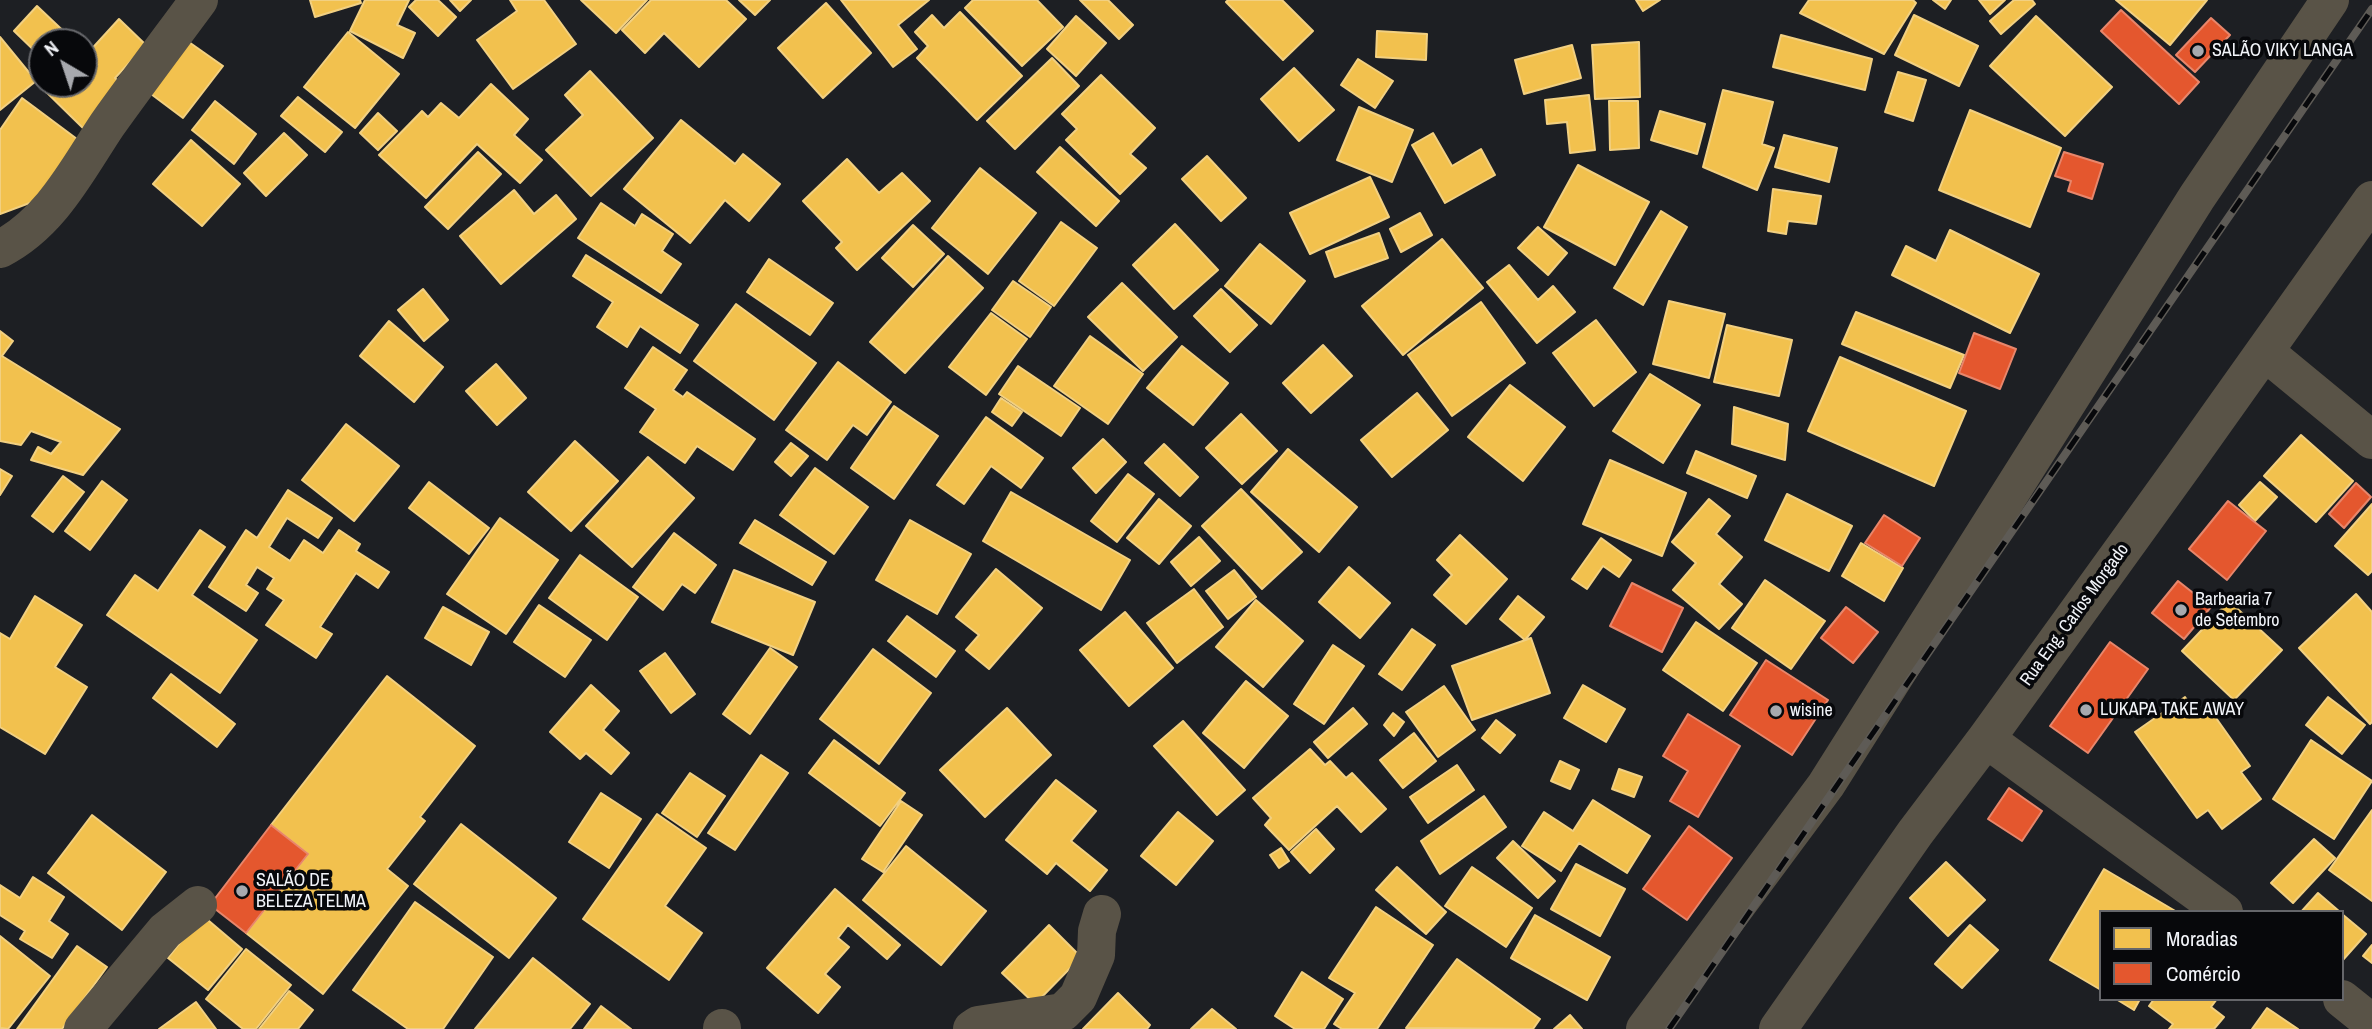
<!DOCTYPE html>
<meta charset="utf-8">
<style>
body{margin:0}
#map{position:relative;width:2372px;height:1029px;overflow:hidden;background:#1d1f23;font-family:"Archivo Narrow",sans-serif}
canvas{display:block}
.legend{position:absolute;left:2099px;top:910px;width:245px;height:91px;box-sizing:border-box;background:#07080b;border:2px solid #65666a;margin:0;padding:9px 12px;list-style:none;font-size:21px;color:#f2f4f9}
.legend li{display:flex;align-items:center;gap:14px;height:35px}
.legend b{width:35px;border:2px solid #65666a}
.north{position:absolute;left:28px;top:28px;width:70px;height:70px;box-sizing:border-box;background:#07080b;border:2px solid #65666a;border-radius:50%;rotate:321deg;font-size:19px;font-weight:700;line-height:28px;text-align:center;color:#f2f4f9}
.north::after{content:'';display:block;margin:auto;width:24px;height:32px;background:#a7a9ae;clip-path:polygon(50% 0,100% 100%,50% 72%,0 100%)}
</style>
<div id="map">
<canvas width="2372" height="1029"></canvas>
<ul class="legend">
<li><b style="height:19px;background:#f2c14e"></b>Moradias</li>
<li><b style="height:19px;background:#e4572e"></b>Comércio</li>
</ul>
<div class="north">N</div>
</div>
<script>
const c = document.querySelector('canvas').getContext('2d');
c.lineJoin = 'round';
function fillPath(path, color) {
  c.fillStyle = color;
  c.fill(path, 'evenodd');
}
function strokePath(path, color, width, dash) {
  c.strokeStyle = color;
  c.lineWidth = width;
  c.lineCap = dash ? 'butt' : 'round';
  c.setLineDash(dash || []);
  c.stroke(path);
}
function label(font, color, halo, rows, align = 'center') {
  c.font = font + ' "Archivo Narrow",sans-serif';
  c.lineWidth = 7;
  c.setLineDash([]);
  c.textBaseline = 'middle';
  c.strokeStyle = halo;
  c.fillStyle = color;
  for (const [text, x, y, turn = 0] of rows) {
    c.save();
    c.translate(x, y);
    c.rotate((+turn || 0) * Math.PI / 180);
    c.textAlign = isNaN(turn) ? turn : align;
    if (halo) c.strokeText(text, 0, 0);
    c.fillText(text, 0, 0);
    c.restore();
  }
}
const homes = new Path2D(`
 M310,0H360L361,3L315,17Z
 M365,0H409L397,25L415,33L403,58L350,31Z
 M416,0H438L456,17L438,36L409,7Z
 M450,0H471L460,11Z
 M510,0H544L576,44L513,89L477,40L517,11Z
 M581,0H647L616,33Z
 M651,0H726L746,19L699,67L664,33L645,53L622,30Z
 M739,0H770L755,15Z
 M841,0H929L898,25L917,49L893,67Z
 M973,0H1037L1063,27L1022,66L965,8Z
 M1080,0H1108L1133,25L1119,39Z
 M1228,0H1282L1313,31L1283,60L1226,2Z
 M1636,0H1660L1643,11Z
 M1809,0H1913L1916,3L1884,54L1800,13Z
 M1933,0H1951L1945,9Z
 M1979,0H2005L1990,14Z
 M2014,0H2032L2035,4L2001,34L1990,21Z
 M2116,0H2207L2170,45Z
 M826,3L871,53L823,98L778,48Z
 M37,6L75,42H42V58L14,31Z
 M960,12L1022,76L977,120L917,58L928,46L915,32L932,15L944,28Z
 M1914,15L1978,46L1959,86L1895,55Z
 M1076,16L1106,43L1076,76L1047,49Z
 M2036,16L2112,87L2065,136L1990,66Z
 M119,19L146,45L115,78L126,88L86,131L37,83L42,78V84H84V51L87,54Z
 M1377,31L1427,34L1426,60L1376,57Z
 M348,32L399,74L355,128L304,87Z
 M1781,35L1872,59L1865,90L1773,67Z
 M0,37L36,81L0,110Z
 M186,40L223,66L183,118L147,91Z
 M1639,42L1640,97L1595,99L1592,45Z
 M1572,45L1581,78L1524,94L1515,60Z
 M1052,58L1079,86L1015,149L987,121Z
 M1358,59L1393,81L1375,108L1341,85Z
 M1294,68L1334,110L1299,141L1261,99Z
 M590,71L653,138L591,196L546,150L583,115L565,95Z
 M1898,72L1926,80L1913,121L1885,112Z
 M1101,75L1155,128L1130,154L1146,168L1120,194L1066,140L1077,129L1062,114Z
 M491,84L528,119L514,135L542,160L520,183L477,144L426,198L379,155L422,111L428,117L441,103L459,118Z
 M1723,90L1773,102L1762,144L1774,148L1757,190L1703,167Z
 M1589,95L1595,150L1570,153L1567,122L1547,124L1545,100Z
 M298,97L342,132L325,152L281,116Z
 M22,98L81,142L35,201L0,214V130Z
 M215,101L256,134L234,164L192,130Z
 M1609,101H1638L1639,148L1610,150Z
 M1359,107L1413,130L1392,182L1337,160Z
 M1970,110L2061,148L2030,227L1939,190Z
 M1660,111L1705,124L1697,154L1651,140Z
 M378,113L397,131L378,150L360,133Z
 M681,120L735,164L743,154L780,184L749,221L725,200L690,243L624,189Z
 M284,133L307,155L266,196L244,173Z
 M1433,133L1452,166L1481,149L1495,175L1445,203L1412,145Z
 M1784,135L1837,148L1829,182L1775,167Z
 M191,140L240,184L202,226L153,184Z
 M1060,147L1119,201L1096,226L1037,172Z
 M478,152L501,174L448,229L425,207Z
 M1207,156L1246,198L1221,221L1182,179Z
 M847,159L879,193L902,173L930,201L857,270L836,248L842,242L803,201Z
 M1578,165L1649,202L1615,265L1544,227Z
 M980,168L1036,213L988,274L932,228Z
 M1370,177L1389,217L1310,254L1290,213Z
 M1773,189L1821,196L1816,224L1788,221L1786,234L1768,231Z
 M514,190L534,214L556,195L576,219L501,284L460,236Z
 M601,203L635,226L642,214L673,234L662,251L681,264L661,293L578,238Z
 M1661,211L1687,227L1643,305L1614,288Z
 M1420,213L1432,235L1401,252L1390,229Z
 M1061,222L1097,248L1054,306L1019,281Z
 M1175,224L1218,270L1174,309L1133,265Z
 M913,225L944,254L913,287L882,258Z
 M1538,227L1567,253L1548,275L1518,248Z
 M1950,230L2039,274L2010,333L1892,275L1906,246L1936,261Z
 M1379,233L1388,258L1335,277L1326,252Z
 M1442,239L1483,288L1403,355L1362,306Z
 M1260,244L1305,281L1271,324L1225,286Z
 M586,255L698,325L680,353L640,326L627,347L597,327L613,302L573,276Z
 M948,256L983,288L905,373L870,342Z
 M769,259L833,303L810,335L747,292Z
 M1509,265L1538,300L1553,286L1575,312L1537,343L1487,282Z
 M1013,281L1051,307L1030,337L992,310Z
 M1122,283L1177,337L1143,371L1088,317Z
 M423,289L448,320L424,341L398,310Z
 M1221,289L1257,325L1230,352L1194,316Z
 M1669,301L1725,314L1709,378L1653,364Z
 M1481,302L1525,363L1452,416L1408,355Z
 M736,304L816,363L774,420L694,361Z
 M1856,312L1964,355L1950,388L1842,344Z
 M991,313L1027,339L986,395L949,367Z
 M1596,320L1636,372L1594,406L1553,353Z
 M389,321L443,367L414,402L360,356Z
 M1727,325L1792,340L1779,396L1714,382Z
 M0,331L13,341L2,356L120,429L83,475L31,460L38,447L51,454L61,442L31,431L21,445L0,441Z
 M1090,336L1143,374L1108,424L1054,386Z
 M1323,345L1352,376L1311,413L1283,383Z
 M1182,346L1228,383L1193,425L1147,388Z
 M653,347L687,370L673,390L683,397L687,392L755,439L733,470L697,446L685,463L640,432L656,409L625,388Z
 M1840,357L1966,411L1934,486L1808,431Z
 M838,362L891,402L867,435L853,425L827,460L786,430Z
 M496,364L526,398L497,425L466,391Z
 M1018,366L1080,408L1061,436L999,394Z
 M1650,374L1700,405L1663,463L1613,431Z
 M1510,385L1565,427L1523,481L1468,437Z
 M1417,393L1448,430L1392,477L1361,440Z
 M1001,398L1022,412L1012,426L992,412Z
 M894,406L938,436L894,499L851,468Z
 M1734,407L1788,424L1785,460L1732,444Z
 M1241,414L1277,451L1242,484L1206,448Z
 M986,417L1043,458L1021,488L991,466L964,504L937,485Z
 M346,424L399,466L354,521L302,480Z
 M2301,435L2353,481L2316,522L2264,476Z
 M1103,439L1126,462L1096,493L1073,468Z
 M575,441L618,481L571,531L528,492Z
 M791,443L808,456L791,476L775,462Z
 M1164,444L1198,477L1180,496L1145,463Z
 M1288,449L1357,507L1319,552L1251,492Z
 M1696,451L1756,476L1747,498L1687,473Z
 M648,457L694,498L632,567L586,526Z
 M1610,460L1686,493L1662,556L1583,524Z
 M815,468L868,507L834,554L780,515Z
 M0,469L12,476L0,495Z
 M1128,474L1154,494L1117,542L1091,521Z
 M63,476L84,492L53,532L32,516Z
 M102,481L127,500L90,550L65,531Z
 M429,482L489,528L469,554L409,508Z
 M2260,482L2277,497L2255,521L2239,505Z
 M1241,489L1302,552L1262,589L1202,526Z
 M288,490L332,518L318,538L287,518L269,547L290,561L304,540L323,553L339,530L360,544L356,551L389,572L378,588L356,573L320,627L332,634L316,658L266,625L284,600L267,589L274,578L257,567L246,585L258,593L246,611L209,587L246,530L257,538Z
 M1011,492L1130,560L1101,610L983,541Z
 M1787,494L1852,526L1829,571L1765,540Z
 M1159,499L1191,526L1159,564L1127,538Z
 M1709,499L1730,516L1716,534L1742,557L1719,584L1742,604L1719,629L1673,590L1696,563L1672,542Z
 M2372,504V571L2368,575L2335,546Z
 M500,518L558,560L506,634L447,594Z
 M755,520L826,562L812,585L740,543Z
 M910,520L971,554L937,614L876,580Z
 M200,530L225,547L192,595L257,640L220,693L107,615L135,575L158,591Z
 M674,533L716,565L695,593L682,584L663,610L633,587Z
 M1460,535L1507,579L1466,624L1434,595L1452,575L1437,560Z
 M1199,537L1220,561L1191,586L1171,562Z
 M1601,538L1631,560L1619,577L1603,566L1587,589L1572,579Z
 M1861,543L1903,568L1884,601L1842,576Z
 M580,555L638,597L607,640L549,598Z
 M1349,567L1390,603L1360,638L1319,602Z
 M996,569L1042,608L989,669L966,650L979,635L956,617Z
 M734,570L815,602L793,655L712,622Z
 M1234,570L1256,597L1228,619L1206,591Z
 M1765,580L1825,621L1791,669L1732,628Z
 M1194,589L1223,627L1177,663L1147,623Z
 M2356,594L2372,612V722L2370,724L2299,648Z
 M35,596L82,625L55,667L87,687L45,754L0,727V633L10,639Z
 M1518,596L1544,617L1525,640L1500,619Z
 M1256,600L1303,641L1263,687L1216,647Z
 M2229,601L2282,650L2234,700L2182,651Z
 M539,605L591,640L565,677L514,642Z
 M443,607L489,632L471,665L425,638Z
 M1125,612L1173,668L1129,706L1080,650Z
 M907,616L955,651L936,677L888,641Z
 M1696,622L1757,663L1723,711L1663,670Z
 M1412,629L1435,645L1402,690L1379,674Z
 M1531,638L1550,693L1472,720L1452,666Z
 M1333,645L1364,666L1324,724L1294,704Z
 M770,648L797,667L750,734L723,714Z
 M873,649L931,693L879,764L820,719Z
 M665,653L695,694L671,713L640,671Z
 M171,674L235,724L217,747L153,698Z
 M387,676L475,746L420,817L425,821L387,869L408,886L323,994L246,933L308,854L271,825Z
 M1246,681L1288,716L1244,768L1203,733Z
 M591,685L619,711L603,730L629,753L611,774L586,753L580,759L550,732Z
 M1583,685L1625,709L1606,742L1564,718Z
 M1444,686L1475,730L1438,757L1406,712Z
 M2185,697L2198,717L2209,708L2250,766L2241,772L2261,799L2222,829L2208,810L2197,818L2135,732Z
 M2328,697L2365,725L2342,754L2306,725Z
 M1007,708L1051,755L985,817L940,770Z
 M1353,708L1367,724L1328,758L1314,742Z
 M1393,713L1404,722L1394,736L1384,725Z
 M1496,720L1515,735L1500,753L1482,738Z
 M1183,721L1245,790L1217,815L1154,746Z
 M1414,733L1436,761L1403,788L1380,760Z
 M834,740L905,793L880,826L809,773Z
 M2311,740L2372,781L2334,839L2273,799Z
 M1310,749L1325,765L1330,761L1346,778L1352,773L1386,809L1361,832L1337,806L1289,850L1265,825L1271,818L1253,798Z
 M761,755L788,773L735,850L708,833Z
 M1560,761L1579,770L1570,789L1551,781Z
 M1457,765L1474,790L1428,823L1410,797Z
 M1619,769L1642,777L1634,797L1612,789Z
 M690,773L725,796L697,837L662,813Z
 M1056,780L1096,811L1071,841L1107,870L1090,891L1056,863L1047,874L1006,840Z
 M601,793L641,819L609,868L569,842Z
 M1484,796L1506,827L1440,874L1421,841Z
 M1593,800L1650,836L1627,873L1579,843L1561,871L1522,846L1544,812L1573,831Z
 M901,801L922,815L883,872L862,859Z
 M2372,810V901L2329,870Z
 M1178,812L1213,841L1176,885L1141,856Z
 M657,814L706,848L665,906L702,933L669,980L583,919Z
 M92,815L166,872L122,930L48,873Z
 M461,824L556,898L509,958L414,884Z
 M1316,829L1334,849L1310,873L1291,852Z
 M2314,839L2335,858L2293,903L2271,883Z
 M1513,841L1555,881L1538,898L1497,858Z
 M906,846L986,911L941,965L863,900Z
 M1281,848L1289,861L1279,868L1270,855Z
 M1946,862L1985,900L1948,936L1910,898Z
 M1576,864L1625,889L1600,936L1551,909Z
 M1397,867L1446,912L1426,934L1376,890Z
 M1472,867L1532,908L1506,947L1445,906Z
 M2104,869L2177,912H2101V990L2050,960Z
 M33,877L64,897L49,921L68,934L52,958L20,939L25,931L0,915V885L20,898Z
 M835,889L900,945L887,959L848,925L838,938L849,947L825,974L840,987L818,1013L767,968Z
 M2318,893L2340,912H2301Z
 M415,902L493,957L443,1029H408L353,990Z
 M1376,907L1433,945L1377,1029H1342L1334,1024L1355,993L1329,978Z
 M2342,914L2366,934L2342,961Z
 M202,915L242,949L208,990L168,958Z
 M1535,915L1610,957L1587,1000L1511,958Z
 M1049,925L1081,957L1035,1004L1002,973Z
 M1970,925L1998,950L1962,988L1935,964Z
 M0,936L50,976L8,1029L0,1028Z
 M2372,945V963L2363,956Z
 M77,946L107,967L62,1029H17Z
 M246,949L291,985L256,1029H243L206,999Z
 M533,958L590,1004L570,1029H475Z
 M1457,959L1540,1019L1533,1029L1406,1028Z
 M1302,972L1343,999L1324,1029H1295L1275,1016Z
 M289,991L313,1010L298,1029H259Z
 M1118,993L1150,1025L1147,1029H1083Z
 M2116,999H2140L2134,1010Z
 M2154,999H2217L2211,1007L2224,1017L2214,1029H2169L2173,1024L2149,1006Z
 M196,1002L216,1029H159Z
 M601,1006L631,1029H584Z
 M2267,1008L2298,1029H2252Z
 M1212,1009L1236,1029H1191Z
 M1570,1015L1582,1029H1554Z`);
const shops = new Path2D(`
 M2121,10L2199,82L2179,104L2101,31Z
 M2211,18L2230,35L2195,72L2176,55Z
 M2064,152L2103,164L2092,199L2068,191L2071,181L2055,176Z
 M1974,333L2016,349L2000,389L1959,373Z
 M2356,483L2371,497L2344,528L2329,514Z
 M2228,501L2266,531L2227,580L2189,549Z
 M1884,515L1920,538L1902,566L1865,543Z
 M2178,581L2211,607L2184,639L2152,613Z
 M1632,583L1683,608L1662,652L1610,626Z
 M1846,607L1878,632L1853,663L1821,638Z
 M2110,642L2148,669L2088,753L2050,726Z
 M1766,660L1828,700L1792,755L1730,715Z
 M1688,714L1740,746L1698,817L1670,801L1688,771L1663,756Z
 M2009,788L2042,811L2022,841L1988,819Z
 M271,825L308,854L246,933L210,905Z
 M1689,826L1732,858L1687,920L1643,889Z`);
const minor = new Path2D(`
 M0,249C51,223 77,170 107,125C137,83 168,42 199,0
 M2265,352L2372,440
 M1986,739L2224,912
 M2342,999L2372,1023
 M83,1029L165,931L198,905
 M722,1029V1028
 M972,1029L978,1025L1063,1012L1078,997L1096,955L1097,931L1102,914
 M1645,1029L1826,785L2197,197L2330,0
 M1778,1029L1915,833L1986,739L2183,466L2372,200`);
const rail = new Path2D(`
 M1669,1029L2372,9`);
const markers = [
 [2198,51,7,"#a7a9ae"],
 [2181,610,7,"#a7a9ae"],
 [2086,710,7,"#a7a9ae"],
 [1776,711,7,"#a7a9ae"],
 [242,891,7,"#a7a9ae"]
];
const poiNames = [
 ["SALÃO VIKY LANGA",2212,51],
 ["Barbearia 7",2195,600],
 ["de Setembro",2195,621],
 ["LUKAPA TAKE AWAY",2100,710],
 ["wisine",1790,711],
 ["SALÃO DE",256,881],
 ["BELEZA TELMA",256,902]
];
const streetNames = [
 ["Rua Eng. Carlos Morgado",2075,615,-54]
];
fillPath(homes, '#f2c14e');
strokePath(homes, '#f2d081', 2);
fillPath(shops, '#e4572e');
strokePath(shops, '#e8866b', 2);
strokePath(minor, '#595347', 38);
strokePath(rail, '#5e5b56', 8);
strokePath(rail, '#07080b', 5, [16]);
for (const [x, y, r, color] of markers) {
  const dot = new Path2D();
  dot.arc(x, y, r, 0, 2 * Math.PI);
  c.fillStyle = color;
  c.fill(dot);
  strokePath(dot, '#07080b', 2.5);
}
label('18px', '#f2f4f9', '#07080b', poiNames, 'left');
label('18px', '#f2f4f9', '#07080b', streetNames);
</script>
